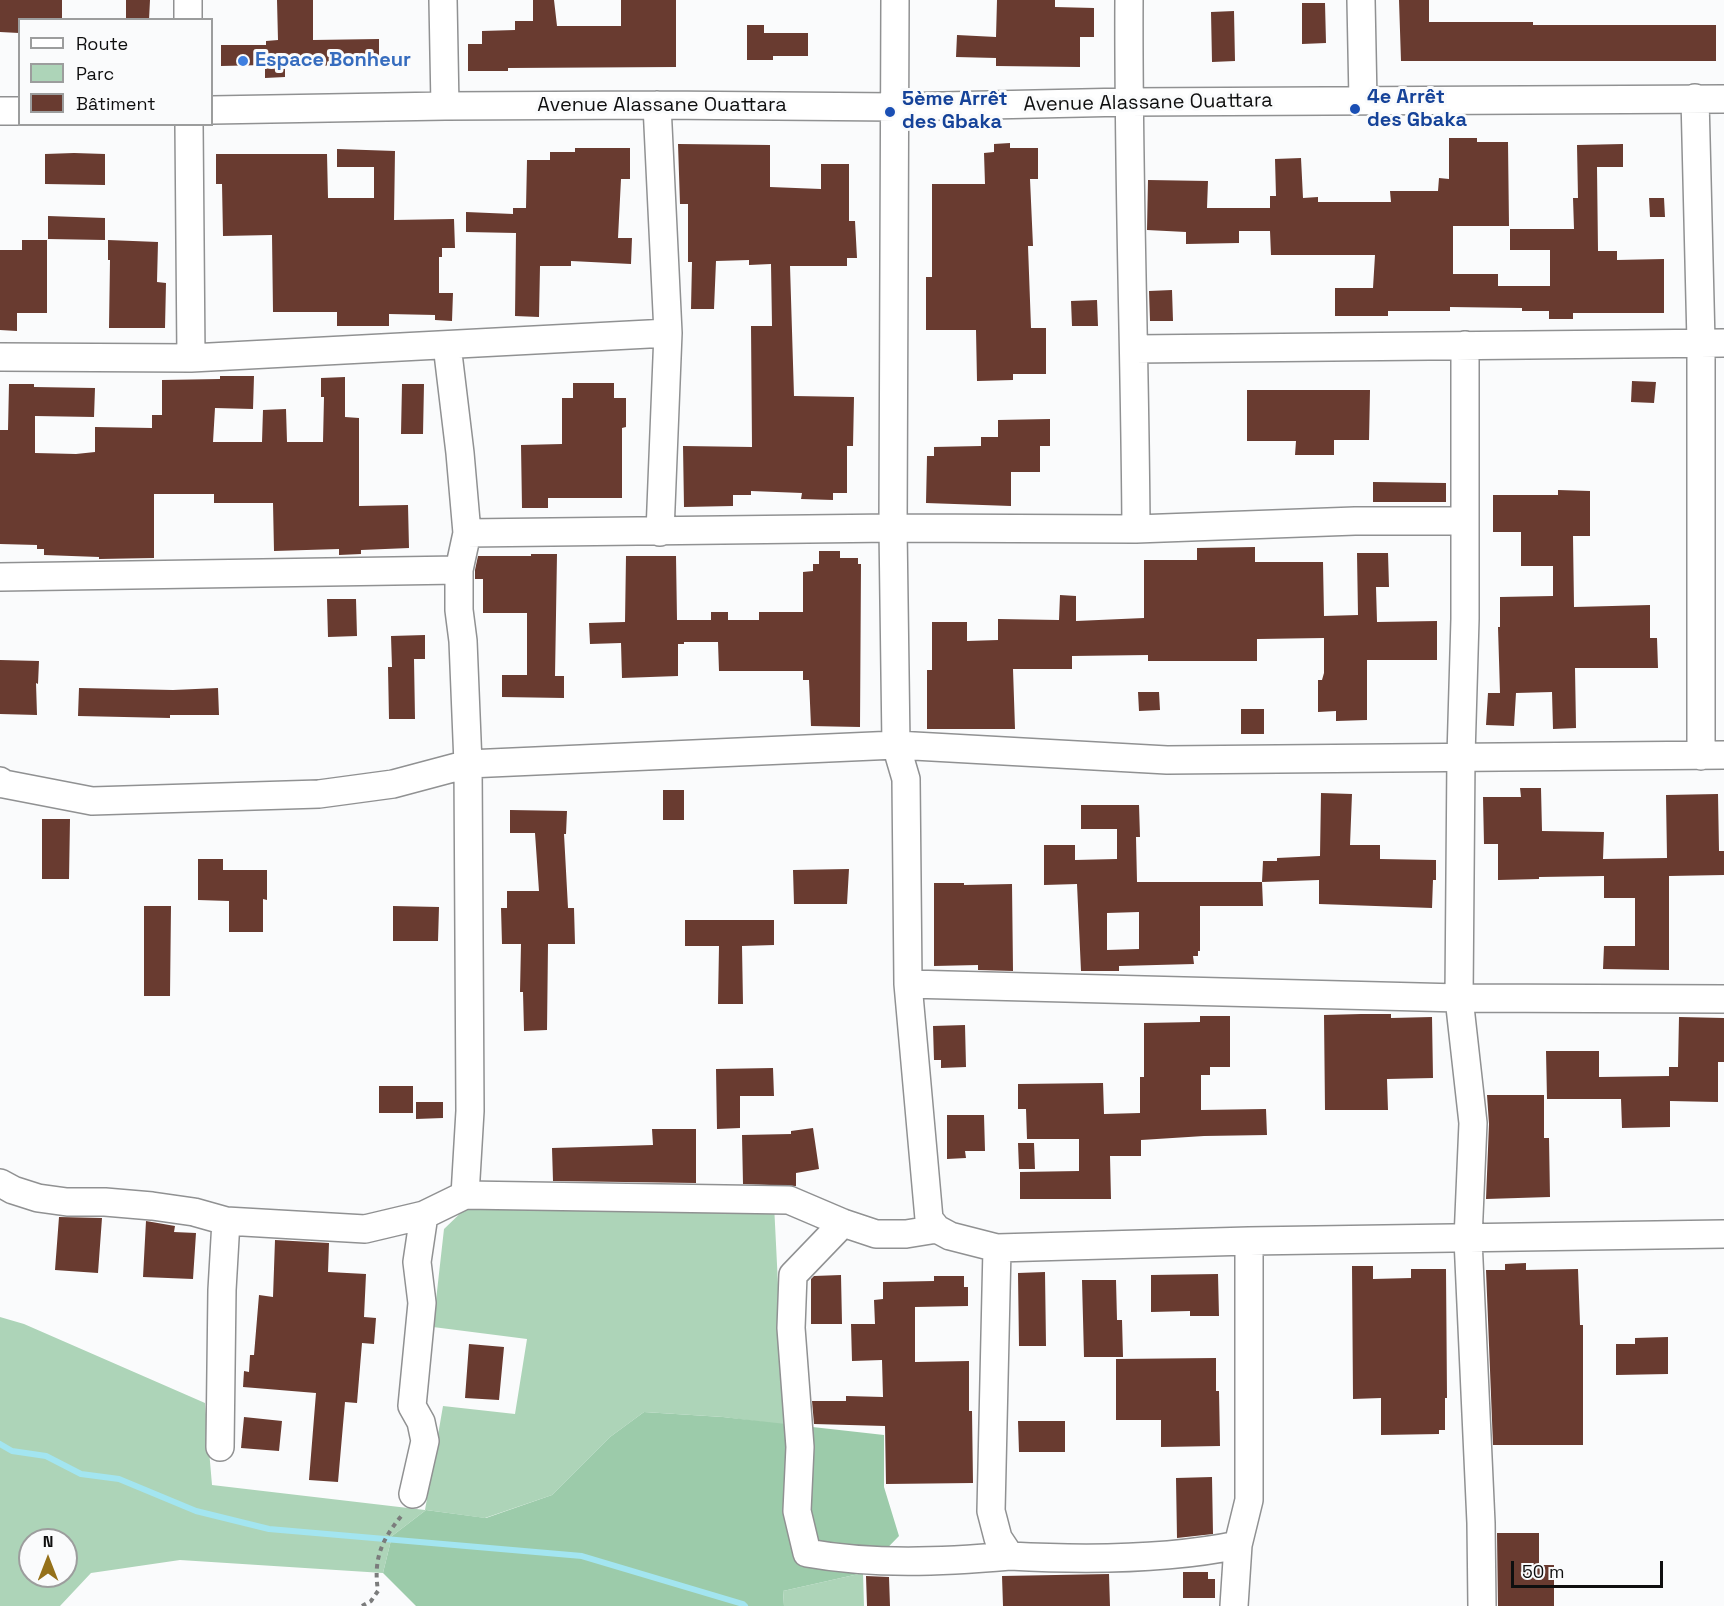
<!DOCTYPE html>
<meta charset="utf-8">
<style>
body{margin:0}
#map{position:relative;width:1724px;height:1606px;overflow:hidden;background:#fafbfc;font-family:"Space Grotesk",sans-serif}
canvas{display:block}
.legend{position:absolute;left:18px;top:18px;width:195px;height:108px;box-sizing:border-box;background:#fafbfc;border:2px solid #9c9d9d;margin:0;padding:8px 10px;list-style:none;font-size:18px;color:#0f0f0f}
.legend li{display:flex;align-items:center;gap:12px;height:30px}
.legend b{width:30px;border:2px solid #9c9d9d}
.north{position:absolute;left:18px;top:1528px;width:60px;height:60px;box-sizing:border-box;background:#fafbfc;border:2px solid #9c9d9d;border-radius:50%;rotate:0deg;font-size:16px;font-weight:700;line-height:24px;text-align:center;color:#0f0f0f}
.north::after{content:'';display:block;margin:auto;width:21px;height:27px;background:#95711a;clip-path:polygon(50% 0,100% 100%,50% 72%,0 100%)}
.scale{position:absolute;left:1511px;top:1561px;width:152px;height:27px;box-sizing:border-box;border:3px solid #0f0f0f;border-top:0;padding-left:8px;font-size:18px;line-height:21px;white-space:nowrap;color:#0f0f0f;-webkit-text-stroke:4px #fafbfc;paint-order:stroke}
</style>
<div id="map">
<canvas width="1724" height="1606"></canvas>
<ul class="legend">
<li><b style="height:8px;background:#fff"></b>Route</li>
<li><b style="height:16px;background:#add4b8"></b>Parc</li>
<li><b style="height:16px;background:#693b30"></b>Bâtiment</li>
</ul>
<div class="north">N</div>
<div class="scale">50 m</div>
</div>
<script>
const c = document.querySelector('canvas').getContext('2d');
c.lineJoin = 'round';
function fillPath(path, color) {
  c.fillStyle = color;
  c.fill(path, 'evenodd');
}
function strokePath(path, color, width, dash) {
  c.strokeStyle = color;
  c.lineWidth = width;
  c.lineCap = dash ? 'butt' : 'round';
  c.setLineDash(dash || []);
  c.stroke(path);
}
function label(font, color, halo, rows, align = 'center') {
  c.font = font + ' "Space Grotesk",sans-serif';
  c.lineWidth = 6;
  c.setLineDash([]);
  c.textBaseline = 'middle';
  c.strokeStyle = halo;
  c.fillStyle = color;
  for (const [text, x, y, turn = 0] of rows) {
    c.save();
    c.translate(x, y);
    c.rotate((+turn || 0) * Math.PI / 180);
    c.textAlign = isNaN(turn) ? turn : align;
    if (halo) c.strokeText(text, 0, 0);
    c.fillText(text, 0, 0);
    c.restore();
  }
}
const green = new Path2D(`
 M471,1203L774,1204L785,1425L723,1417L644,1412L610,1437L552,1495L485,1518L426,1510L392,1536L383,1573L180,1560L91,1573L60,1606H0V1317L24,1324L205,1403L212,1485L425,1510L443,1406L515,1414L527,1339L433,1327L444,1229ZM30,1540H66V1576H30Z
 M863,1573L864,1606H784L783,1591Z`);
const forest = new Path2D(`
 M644,1412L723,1417L884,1435V1487L899,1536L863,1573L783,1591L784,1606H416L383,1573L392,1536L426,1510L486,1518L552,1495L610,1437Z`);
const stream = new Path2D(`
 M0,1444L12,1451L46,1456L81,1474L119,1479L196,1511L269,1529L582,1556L743,1604L745,1606`);
const building = new Path2D(`
 M0,0H62V20H19V33L0,32Z
 M126,0H150L149,20H126Z
 M277,0H313V40L379,39V65L285,66V77L265,78V65L221,66V45H266V41L278,40Z
 M533,0H554L557,26H621V0H676V67L508,68V71H468V44H482V31L515,30V21H533Z
 M997,0H1055V7L1094,8V37H1080V67L996,66V58L956,57L957,35L996,37Z
 M1399,0H1429V22H1533V25H1716V61H1401Z
 M1302,3H1325L1326,43L1302,44Z
 M1234,11L1235,61L1212,62L1211,12Z
 M747,25H764V33H808V56H773V60H747Z
 M1449,138H1477V142H1508L1509,226H1453V274H1498V286H1550V250H1510V229H1574L1573,198H1578L1577,145L1623,144V167H1597L1598,251H1617V260L1664,259V313H1573V319H1549V311H1522V308L1450,307V311H1388V316H1335V288H1373L1375,255H1271L1270,231H1239V243L1186,244V232L1147,230L1148,180L1208,181L1207,208H1270V196H1276L1275,159L1301,158L1303,198L1318,197V202H1391L1390,191H1438L1439,178L1449,179Z
 M1010,143V148H1038V179H1030L1033,246H1028L1031,328H1046V374H1013V380L977,381L976,330H926V277H932V184H985L984,153L994,152V144Z
 M678,144L770,145V187L821,189V164H849V221H855L857,258H847V266H790L794,396L854,397L853,446H847V493H833V500L801,499L802,493L751,491V495H733V506L684,507L683,446L752,447L751,326H772L771,264L749,265V260L716,261L714,309H691L692,262H688V204H680Z
 M575,148H630V179H621L618,238H632L631,264L571,261V266H540L539,317L515,316L516,233L466,232V212L513,214V208H526L527,160H550V152H575Z
 M337,149L395,151L394,220L454,219L455,248H442V257H439V293H453L452,321L435,320V315L389,314V326H337V312H273L272,235L223,236L222,184H216V154H327L328,198H374V167H337Z
 M74,153L105,154V185L45,184V154Z
 M1649,198H1664L1665,217H1650Z
 M48,216L105,218V240L48,239Z
 M22,240H47V313H17V331L0,330V250H22Z
 M108,240L158,242L157,282L166,283L165,328H109L110,260H108Z
 M1172,290L1173,321H1150L1149,291Z
 M1097,300L1098,326H1072L1071,301Z
 M220,376H254L253,409L215,408L213,442H262L263,410L286,409L287,442H323L324,397H321V378L345,377V417L359,418V506L408,505L409,548L361,550V554L339,555V549L274,551L273,503H214V494H154V558L99,559V557L44,555V549H37V545L0,544V430H8L9,384H34V387L95,388L94,417L35,416V453L76,454L95,452V427L152,428V415H162V380L220,379Z
 M1632,381L1656,382L1654,403L1631,402Z
 M573,383H614V398H626V427L622,428V498H548V508H522L521,445L562,444V398H573Z
 M402,384H424L423,434H401Z
 M1247,390H1370L1369,440H1334V455H1295L1296,441H1247Z
 M1050,419V446H1040V472H1011V506L926,503L927,456H934V447L981,446V437H998V420Z
 M1373,482L1446,483V502H1373Z
 M1558,490L1590,491V536H1573L1574,607L1650,605V638H1657L1658,668H1575L1576,728L1553,729L1552,692L1516,693L1514,726L1486,725L1488,693H1500L1498,627H1500V597L1553,596V566H1521V532H1493V495H1558Z
 M1255,547V562H1323L1324,616L1358,615L1357,553H1388L1389,587H1376L1377,622L1437,621V660H1367V720L1336,721V711L1318,712V680H1322L1324,673V638L1257,639V661H1148V655L1072,656V669H1013L1015,729H927V670H932V622H967V641L998,640V619L1059,620L1060,595L1076,596V621L1144,618V560H1197V548Z
 M819,551H840V558H858V564H861L860,727L811,726L809,680H803V671H719L718,642H684V644H678V676L622,678L621,643L590,644L589,623L625,622L626,556H676L677,620H711V612H728V620H759V612H803V572L813,571V564H819Z
 M531,554H557L555,676H564V698L502,697V675H527V613H483V579H475V570L478,556H531Z
 M327,599H356L357,636L328,637Z
 M425,635V659H414L415,719H389L388,667H392L391,636Z
 M0,660L39,661L38,684L36,683L37,715L0,714Z
 M79,688L173,690L218,688L219,715H170V718L78,716Z
 M1138,692H1159L1160,710L1139,711Z
 M1241,709H1264V734H1241Z
 M1520,788H1541L1542,831L1604,832L1603,859L1667,858L1666,795L1718,794L1719,851H1724V875L1669,876V970L1603,969L1604,946H1635V898H1604V876L1539,877V879L1498,880V844H1484L1483,797H1521Z
 M663,790H684V820H663Z
 M1321,793L1352,794L1350,845H1380V859L1436,860V880H1433L1432,908L1319,904V880L1262,882L1263,906H1200V951H1198V956H1193L1194,964L1119,966V971H1081L1077,884L1044,885V845H1075V860L1117,859V829H1081V805H1139L1140,837H1136L1137,882H1262L1263,861H1277V858L1320,856ZM1139,912V949L1107,950V913Z
 M510,810L567,811L566,834H564L568,908H574L575,944H548L547,1030L524,1031L523,992H520L521,944H502L501,908H507V891H539L535,833H510Z
 M42,819H70L69,879H42Z
 M198,859H223V870H267V900L263,899V932H229V901L198,900Z
 M849,869L847,904H794L793,870Z
 M934,883H964V885L1012,884L1013,971L978,970V965L934,966Z
 M144,906H171L170,996H144Z
 M393,906L439,907L438,941H393Z
 M685,920H774V945L742,946L743,1004H718L719,946H685Z
 M1361,1014H1391V1018L1432,1017L1433,1078L1387,1079L1388,1110H1325L1324,1015Z
 M1200,1016H1230V1067H1210V1075H1201V1110L1266,1109L1267,1135L1204,1136L1141,1140V1156H1110L1111,1199H1020V1172L1079,1171V1139H1027L1026,1109H1018V1084L1103,1083L1104,1114L1140,1113V1077H1144V1023L1200,1022Z
 M1679,1017L1724,1018V1062H1718V1102L1670,1101V1127L1622,1128L1621,1099H1547L1546,1051H1599V1077L1669,1076V1067H1678Z
 M965,1025L966,1067L941,1068V1060H934L933,1026Z
 M773,1068L774,1096H740V1128L717,1129L716,1069Z
 M379,1086H413V1113H379Z
 M1487,1095H1544V1138H1549L1550,1197L1486,1199L1489,1124Z
 M416,1102H443V1118L416,1119Z
 M947,1115H984L985,1151H965L966,1158L947,1159Z
 M813,1128L819,1169L796,1173V1186L743,1184L742,1135L791,1134V1131Z
 M652,1129H696V1183L553,1181L552,1148L653,1145Z
 M1018,1143H1034L1035,1169H1019Z
 M59,1217L102,1218L98,1273L55,1270Z
 M146,1221L175,1226L174,1232L196,1233L193,1279L143,1277Z
 M275,1240L329,1243L328,1272L366,1274L364,1317L376,1318L374,1344L362,1343L357,1403L345,1402L338,1482L309,1480L316,1393L243,1387L244,1371L249,1372L250,1355H254L259,1295L273,1297Z
 M1526,1263V1270L1578,1269L1580,1325H1583V1445H1493L1486,1270H1505V1264Z
 M1352,1266H1373V1279L1411,1278V1269H1446L1447,1398H1445V1430H1439V1434L1381,1435V1398L1353,1399Z
 M1045,1272L1046,1346H1019L1018,1273Z
 M1218,1274L1219,1316H1190V1311L1151,1312V1275Z
 M841,1275L842,1324H811V1279L814,1276Z
 M934,1276H964V1287H968V1306L915,1307V1362L969,1361V1411H972L973,1483L886,1484L885,1426L814,1424L812,1401H846V1396L883,1397L882,1360L852,1361L851,1324H875L874,1300L883,1299V1282L934,1281Z
 M1082,1280H1116L1117,1320H1122L1123,1357H1084Z
 M1668,1337V1374L1616,1375V1344H1635V1338Z
 M469,1344L504,1347L499,1400L465,1398Z
 M1216,1358V1391H1219L1220,1446L1161,1447V1420H1116V1359Z
 M244,1417L282,1421L279,1451L241,1448Z
 M1018,1421H1065V1452H1019Z
 M1212,1477L1213,1534L1177,1538L1176,1478Z
 M1497,1533H1539V1565H1554V1606H1498Z
 M1183,1572H1208V1579H1215V1598H1183Z
 M1109,1574L1110,1606H1003L1002,1576Z
 M866,1576L889,1577L890,1606H867Z`);
const path = new Path2D(`
 M362,1606L371,1601L378,1591C373,1558 382,1539 403,1514`);
const minor = new Path2D(`
 M188,0V20
 M443,0L445,106
 M895,0L893,528L896,745L906,779L908,984L929,1219L937,1229L950,1236L997,1248L1249,1241L1724,1234
 M1129,0C1128,176 1135,352 1136,529
 M1361,0L1363,100
 M1695,98L1701,342V756
 M657,105L668,333L660,532
 M212,110L445,106L657,105L896,107L1128,102L1724,99
 M0,111H20
 M189,124L191,358
 M1465,345V619L1461,756L1459,998L1473,1123L1468,1239L1481,1523L1482,1606
 M1135,349L1724,343
 M0,357L191,358L668,333
 M467,533L893,528L1136,529L1355,521H1464
 M0,577L459,570
 M0,781L4,784L92,801L319,794L393,784L468,764L896,745L1167,760L1724,755
 M908,984L1459,998L1724,999
 M0,1183L13,1190L38,1198L67,1202H105L152,1206L194,1212L226,1221L365,1229L424,1215L465,1195L470,1111L468,764L463,641L459,610V570L467,533L460,453L447,345
 M465,1195L789,1200L843,1223L876,1234H906L937,1229
 M843,1223L793,1275L791,1328L800,1447L797,1511L807,1553C874,1565 942,1562 1010,1556
 M997,1248L991,1511L998,1538L1010,1556C1084,1560 1166,1560 1238,1545L1249,1500V1241
 M220,1447L222,1290L226,1221
 M413,1494L425,1441L421,1422L412,1406L422,1303L417,1262L424,1215
 M1234,1606L1238,1545`);
const markers = [
 [243,61,6,"#3f7fe0"],
 [1355,109,6,"#1a4fb4"],
 [890,112,6,"#1a4fb4"]
];
const shopNames = [
 ["Espace Bonheur",255,61]
];
const transitNames = [
 ["4e Arrêt",1367,98],
 ["des Gbaka",1367,121],
 ["5ème Arrêt",902,100],
 ["des Gbaka",902,123]
];
const streetNames = [
 ["Avenue Alassane Ouattara",1148,103,-1],
 ["Avenue Alassane Ouattara",662,106]
];
fillPath(green, '#add4b8');
fillPath(forest, '#9ccbaa');
strokePath(stream, '#a3e5f0', 6);
fillPath(building, '#693b30');
strokePath(minor, '#909192', 30);
strokePath(path, '#7b7c7c', 4, [4.5, 4.5]);
strokePath(minor, '#fff', 27);
for (const [x, y, r, color] of markers) {
  const dot = new Path2D();
  dot.arc(x, y, r, 0, 2 * Math.PI);
  c.fillStyle = color;
  c.fill(dot);
  strokePath(dot, '#fafbfc', 2);
}
label('bold 20px', '#366cbe', '#fafbfc', shopNames, 'left');
label('bold 20px', '#164399', '#fafbfc', transitNames, 'left');
label('20px', '#0f0f0f', '#fafbfc', streetNames);
</script>
